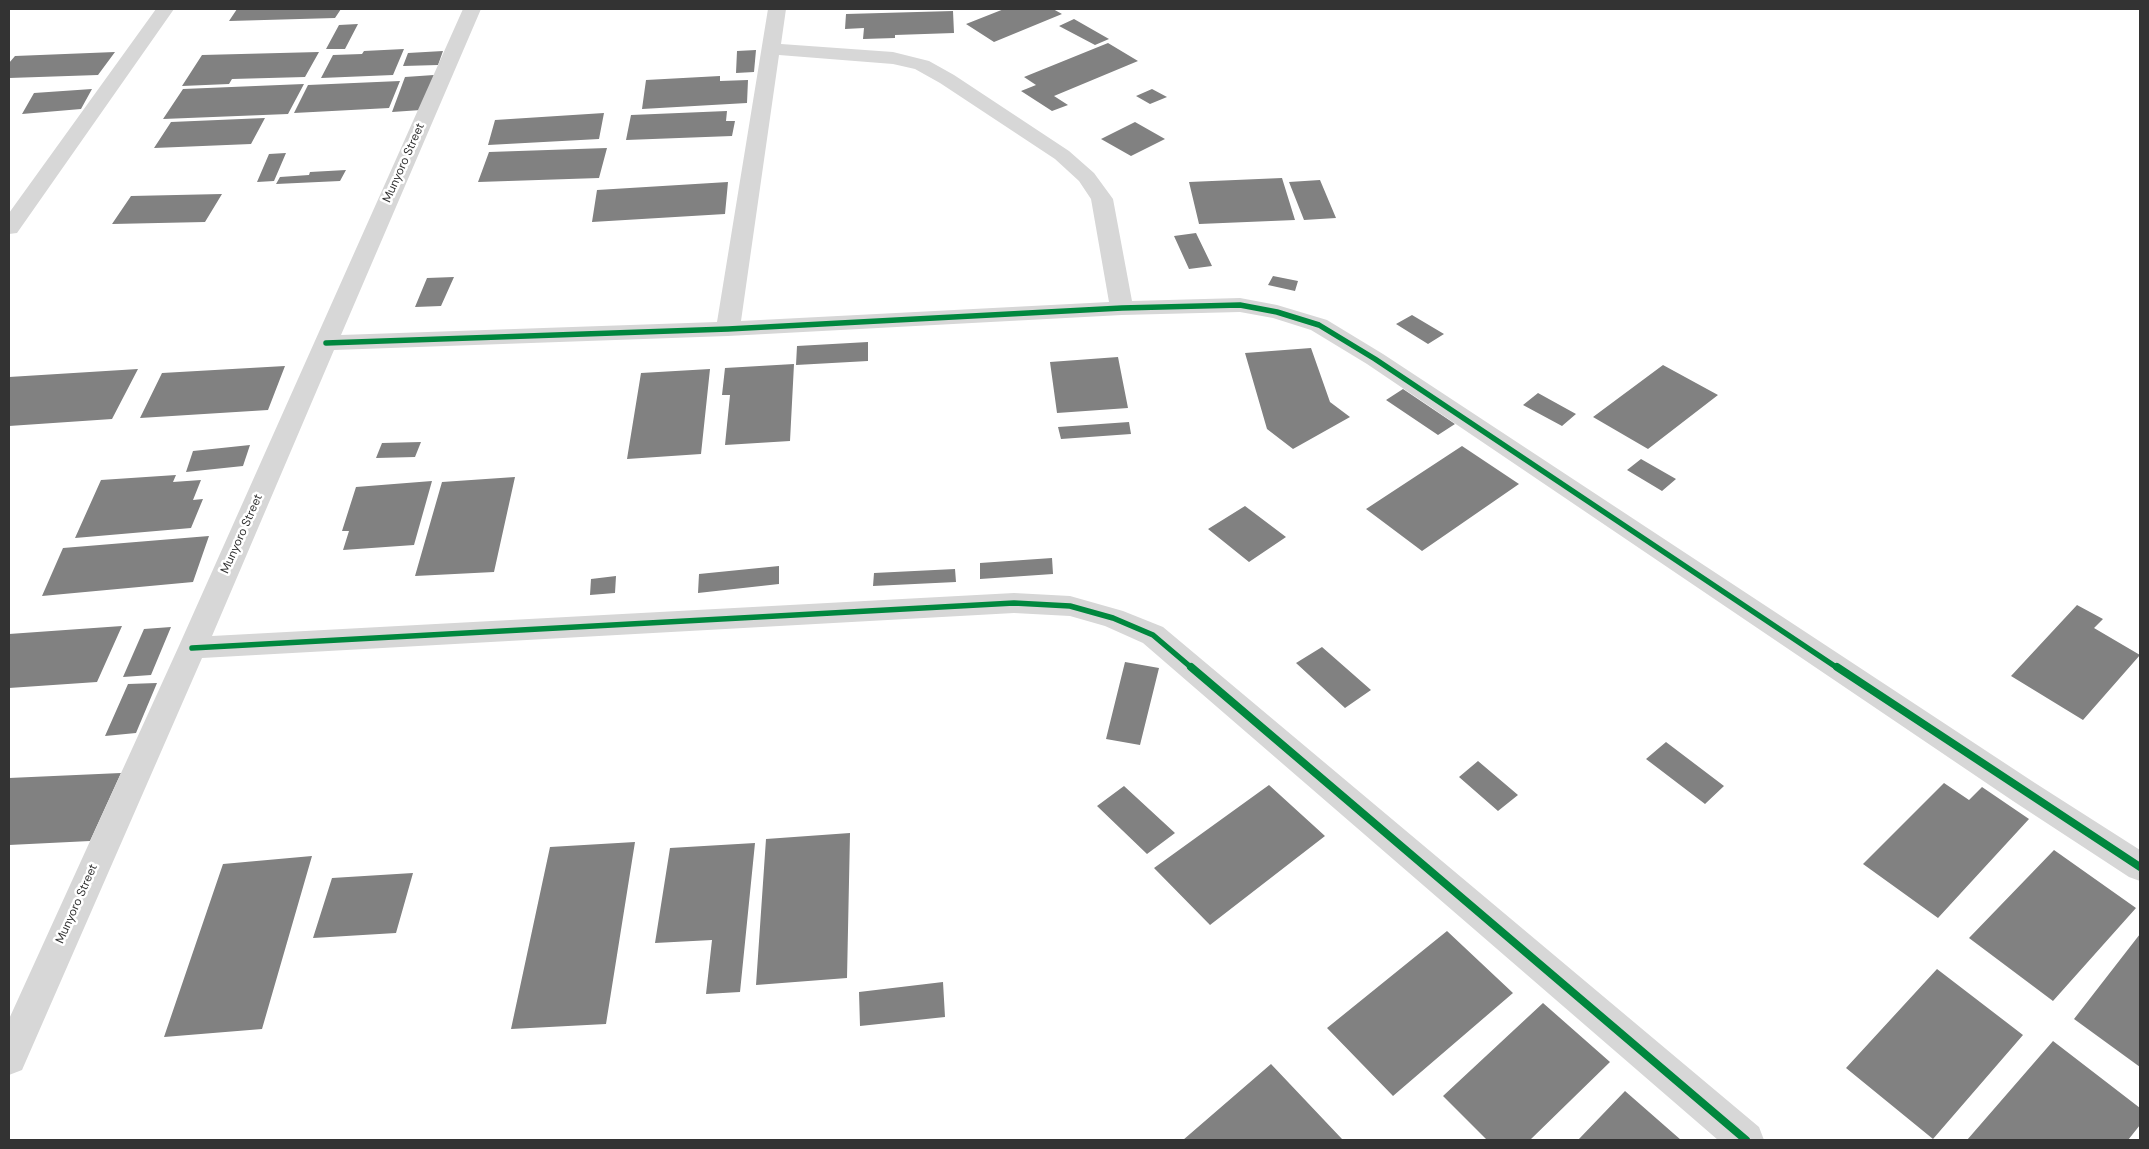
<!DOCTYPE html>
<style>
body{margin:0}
#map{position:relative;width:2149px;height:1149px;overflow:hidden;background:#fff;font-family:"DM Sans",sans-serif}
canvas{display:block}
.frame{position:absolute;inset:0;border:10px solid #333;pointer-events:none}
</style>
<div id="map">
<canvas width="2149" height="1149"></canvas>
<div class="frame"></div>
</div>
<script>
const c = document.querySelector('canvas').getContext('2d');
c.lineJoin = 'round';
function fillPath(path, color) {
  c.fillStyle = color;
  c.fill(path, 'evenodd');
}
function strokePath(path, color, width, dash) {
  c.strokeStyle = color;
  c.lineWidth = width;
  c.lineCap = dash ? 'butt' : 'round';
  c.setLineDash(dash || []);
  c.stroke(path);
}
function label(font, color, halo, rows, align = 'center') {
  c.font = font + ' "DM Sans",sans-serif';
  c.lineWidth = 5;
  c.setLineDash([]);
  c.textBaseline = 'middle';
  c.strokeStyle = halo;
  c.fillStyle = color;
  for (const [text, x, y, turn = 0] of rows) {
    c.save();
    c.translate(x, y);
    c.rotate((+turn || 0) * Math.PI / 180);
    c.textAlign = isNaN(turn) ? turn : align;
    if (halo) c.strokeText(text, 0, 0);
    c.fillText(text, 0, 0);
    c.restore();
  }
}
const building = new Path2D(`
 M237,9H341L335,18L229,21Z
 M1004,9H1053L1062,14L994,42L966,24Z
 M953,11L954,33L895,35V38L863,39L864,28L845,29L846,14Z
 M1074,19L1109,39L1095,45L1059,26Z
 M358,24L345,49H326L339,25Z
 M1108,43L1138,61L1054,96L1068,105L1052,111L1021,91L1036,85L1024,77Z
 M404,49L393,75L321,78L333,55L362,54L364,51Z
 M756,50L754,72L736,73L737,51Z
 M443,51L438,65L403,66L408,53Z
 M115,52L98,75L9,78V63L15,56Z
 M319,52L305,77L232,79L229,84L182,86L202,55Z
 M434,75L421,110L392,112L405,77Z
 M720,76V81L748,80L747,103L642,109L646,80Z
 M400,81L389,108L294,113L308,85Z
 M304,84L288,114L163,119L183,89Z
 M92,89L81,109L22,114L34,93Z
 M1152,89L1167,97L1150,104L1136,96Z
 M727,111L726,121H735L732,136L626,140L631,115Z
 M604,113L599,139L488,145L495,120Z
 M265,118L251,144L154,148L171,122Z
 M1135,122L1165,139L1131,156L1101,139Z
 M607,148L599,178L478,182L489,152Z
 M286,153L274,181L257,182L269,154Z
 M346,170L340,181L276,184L280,177L309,175L310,172Z
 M1282,178L1295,220L1199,224L1189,182Z
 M1320,180L1336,218L1304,220L1289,182Z
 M728,182L725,214L592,222L597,190Z
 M222,194L205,222L112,224L131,196Z
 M1196,233L1212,266L1189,269L1174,236Z
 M1273,276L1298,281L1295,291L1268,285Z
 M454,277L441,306L415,307L427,278Z
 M1412,315L1444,334L1428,344L1396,324Z
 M868,342V361L796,365L797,346Z
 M1311,348L1330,402L1350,417L1293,449L1267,429L1245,353Z
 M1118,357L1128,408L1057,413L1050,362Z
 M794,364L790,441L725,445L730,395H722L725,368Z
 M1663,365L1718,395L1648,449L1593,417Z
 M285,366L268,410L140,418L162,373Z
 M138,369L112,419L9,426V377Z
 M710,369L701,454L627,459L641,373Z
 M1403,389L1455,424L1438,435L1386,400Z
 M1538,393L1576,414L1562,426L1523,405Z
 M1129,422L1131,434L1061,439L1058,427Z
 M421,442L415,457L376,458L382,443Z
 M250,445L243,466L186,472L193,451Z
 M1462,446L1519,484L1422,551L1366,509Z
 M1641,459L1676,479L1662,491L1627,470Z
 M176,475L173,482L201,480L193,500L203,499L191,528L75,538L101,480Z
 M515,477L494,572L415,576L442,482Z
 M432,481L414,545L343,550L349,531H342L356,487Z
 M1245,506L1286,537L1249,562L1208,529Z
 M209,536L193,582L42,596L63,548Z
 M1052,558L1053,574L980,579V563Z
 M779,566V584L698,593L699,574Z
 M955,569L956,582L873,586L874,573Z
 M616,576L615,593L590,595L591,579Z
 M2077,605L2103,619L2094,628L2140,655L2083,720L2011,676Z
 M122,626L97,682L9,688V634Z
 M171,627L151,675L123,677L144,629Z
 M1322,647L1371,690L1345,708L1296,663Z
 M1125,662L1159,668L1140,745L1106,739Z
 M157,683L136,733L105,736L128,684Z
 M1666,742L1724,786L1705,804L1646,759Z
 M1478,761L1518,795L1498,811L1459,777Z
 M121,773L90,841L9,845V778Z
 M1944,783L1969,800L1982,787L2029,819L1938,918L1863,864Z
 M1269,785L1325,836L1210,925L1154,868Z
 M1124,786L1175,833L1147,854L1097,806Z
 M850,833L847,978L756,985L766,839Z
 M635,842L606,1024L511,1029L550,847Z
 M755,843L740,992L706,994L712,940L655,943L670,848Z
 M2054,850L2136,908L2053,1001L1969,938Z
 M312,856L262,1029L164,1037L223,864Z
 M413,873L396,933L313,938L332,878Z
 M1447,931L1513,993L1393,1096L1327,1028Z
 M2140,934V1067L2074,1019Z
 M1937,969L2023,1035L1933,1139L1846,1068Z
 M943,982L945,1017L860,1026L859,992Z
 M1543,1003L1610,1062L1530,1140H1487L1443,1096Z
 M2053,1041L2140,1108V1125L2128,1140H1967Z
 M1271,1064L1342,1139L1340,1140H1183Z
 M1625,1091L1681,1140H1578Z`);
const street = new Path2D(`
 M156,9H174L17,233L9,234V213Z
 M463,9H481L341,335L717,322L768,9H786L781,44L893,52L929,61L954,75L1069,151L1094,173L1113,199L1132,301L1240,298L1277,305L1327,320L1383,354L2035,783L2140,850V881L2129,877L2013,801L1367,364L1311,330L1273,318L1240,312L1122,315L728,336L334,350L212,636L1014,593L1070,596L1123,611L1163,627L1759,1127L1764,1140H1718L1143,643L1105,626L1070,616L1014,613L202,658L22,1070L9,1075V1019L178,648ZM779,55L893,64L915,69L940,83L1055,159L1079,181L1091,199L1109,302L741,321Z`);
const cyclewayFar1 = new Path2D(`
 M326,343L728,329L1122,308L1240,305L1277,312L1319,325L1375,359L1839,669
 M192,648L1014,603L1070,606L1113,618L1153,635L1193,669`);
const cycleway = new Path2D(`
 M1191,667L1746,1140
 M1837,667L2140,867`);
const streetNames = [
 ["Munyoro Street",404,163,-66],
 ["Munyoro Street",242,534,-66],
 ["Munyoro Street",77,904,-66]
];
fillPath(building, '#818181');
fillPath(street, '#d7d7d7');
strokePath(cyclewayFar1, '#00873e', 5.5);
strokePath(cycleway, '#00873e', 8);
label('12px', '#333', '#fff', streetNames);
</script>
